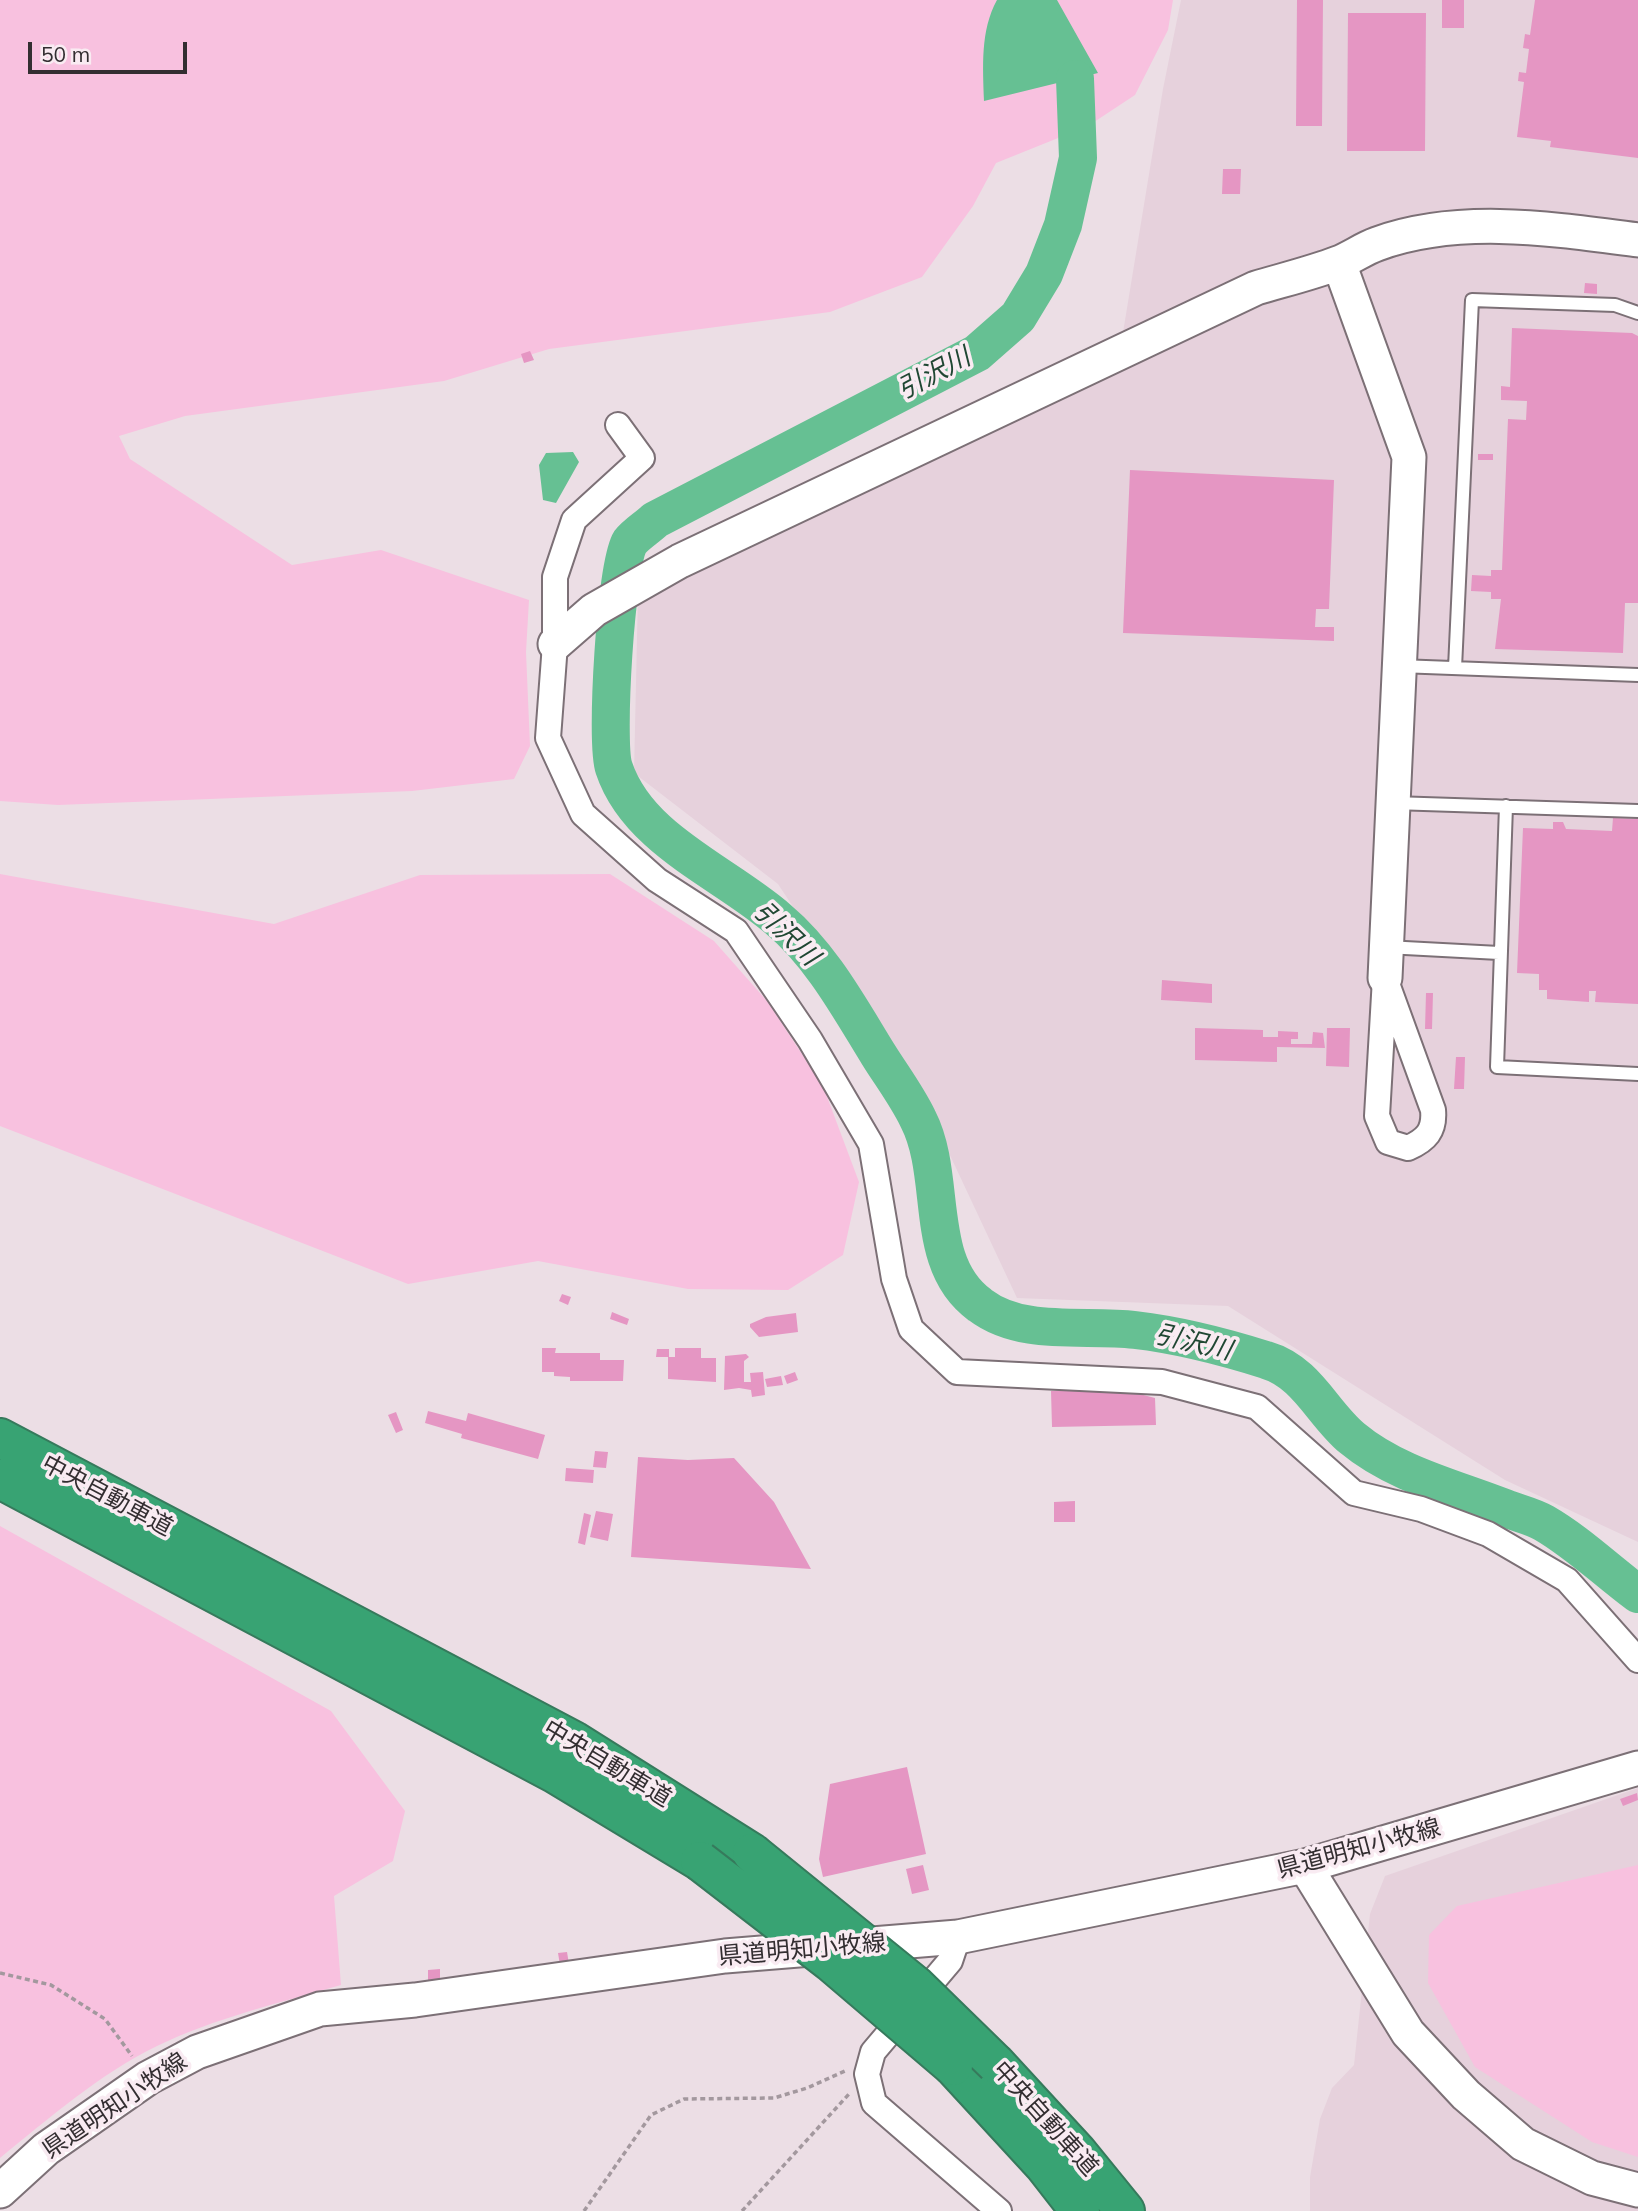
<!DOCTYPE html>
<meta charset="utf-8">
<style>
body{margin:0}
#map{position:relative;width:1638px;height:2211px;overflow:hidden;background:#ecdee5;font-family:Mulish,sans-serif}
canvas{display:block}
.scale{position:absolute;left:28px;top:42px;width:159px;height:32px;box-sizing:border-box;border:4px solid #332e31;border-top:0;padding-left:9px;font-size:21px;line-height:24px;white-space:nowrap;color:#332e31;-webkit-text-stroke:5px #f9ebf2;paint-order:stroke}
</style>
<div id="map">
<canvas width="1638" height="2211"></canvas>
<div class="scale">50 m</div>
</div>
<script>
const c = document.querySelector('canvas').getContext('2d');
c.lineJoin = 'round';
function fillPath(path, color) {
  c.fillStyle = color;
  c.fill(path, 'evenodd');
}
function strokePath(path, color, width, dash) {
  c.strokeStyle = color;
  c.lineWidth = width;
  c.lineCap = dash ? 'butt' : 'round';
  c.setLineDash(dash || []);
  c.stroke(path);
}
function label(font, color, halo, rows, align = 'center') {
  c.font = font + ' Mulish,"Noto Sans JP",sans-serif';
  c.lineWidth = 7;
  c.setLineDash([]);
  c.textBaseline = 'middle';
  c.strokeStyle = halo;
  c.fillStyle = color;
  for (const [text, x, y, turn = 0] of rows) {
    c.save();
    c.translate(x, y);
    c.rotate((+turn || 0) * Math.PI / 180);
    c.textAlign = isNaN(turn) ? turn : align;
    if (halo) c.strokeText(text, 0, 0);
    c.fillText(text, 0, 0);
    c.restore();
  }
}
const built = new Path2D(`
 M1181,0H1638V1542L1505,1480L1228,1306L1017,1298L933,1119L778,884L634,773L638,593L1117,369L1163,89Z
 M1638,1788V2211H1310V2177L1320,2119L1332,2088L1354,2065L1370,1914L1385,1876Z`);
const green = new Path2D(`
 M0,0H1173L1168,30L1135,95L1088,126L996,163L973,206L922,277L830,312L549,349L444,381L185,416L119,436L130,459L292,565L381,550L529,600L526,652L530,746L514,779L412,791L58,805L0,801Z
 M0,874L274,924L420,875L610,874L714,941L767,1001L823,1086L859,1182L843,1255L788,1290L688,1289L538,1261L408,1284L0,1126Z
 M0,1526L331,1711L405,1811L393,1861L334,1896L341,1985C279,2003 215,2018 157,2046C101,2073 48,2119 0,2158Z
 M1638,1865V2157L1592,2142L1475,2067L1428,1983L1429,1935L1457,1906Z`);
const water = new Path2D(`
 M997,0H1057L1098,73L984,101C983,67 980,31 997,0Z
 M573,452L579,462L556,503L543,500L539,465L546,453Z`);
const river = new Path2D(`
 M1075,79L1078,158L1063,225L1044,274L1018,317L977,353L655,520C648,527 636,534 630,542C616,564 605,743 614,768C638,840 724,872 778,919C821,955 849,1007 878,1054C891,1075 907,1096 918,1119C948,1177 922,1263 980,1305C1022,1337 1084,1324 1135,1330C1178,1335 1225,1347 1266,1360C1307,1372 1322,1413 1352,1438C1395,1474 1454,1488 1505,1508C1517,1513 1532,1516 1544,1523C1577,1542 1607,1571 1638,1594`);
const building = new Path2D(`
 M1297,0H1323L1322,126H1296Z
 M1442,0H1464V28H1442Z
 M1535,0H1638V158L1550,147L1551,141L1517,137L1524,82L1518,81L1519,72L1526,73L1529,49L1523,48L1525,34L1530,35Z
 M1348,13H1426L1425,151H1347Z
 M1223,169H1241L1240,194H1222Z
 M1585,283L1597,284V294L1584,293Z
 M1512,328L1632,333L1638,336V603H1625L1623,653L1495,649L1501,599H1491V592L1471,591L1472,575L1491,576V570H1502L1508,419L1526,420L1527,401L1501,400V386L1510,387Z
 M530,351L534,360L524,363L521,354Z
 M1478,454H1493V460H1478Z
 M1130,470L1334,480L1329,609H1316L1315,627H1334V641L1123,633Z
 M1613,818L1638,819V1004L1595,1002L1596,991H1589V1002L1547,999V990H1539V974L1517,973L1523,828L1553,829V822H1563L1566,829L1612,831Z
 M1162,980L1212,984V1003L1161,1000Z
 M1426,993H1433L1432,1029H1425Z
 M1195,1028L1263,1030V1037H1278V1031L1298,1032V1039H1291V1044H1312L1313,1032L1323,1033L1325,1048L1277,1047V1062L1195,1060Z
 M1327,1028H1350L1349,1067L1326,1066Z
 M1456,1057H1465L1464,1089H1454Z
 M562,1294L571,1297L568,1305L559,1301Z
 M612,1312L629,1319L627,1325L610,1319Z
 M796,1313L798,1332L759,1337L750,1327V1324L766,1317Z
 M542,1348H556L555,1353H600V1360H624L623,1381H570V1377L554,1376V1372H542Z
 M675,1348H701V1358H716V1382L668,1379V1357H656L657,1349H669V1357H675Z
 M746,1354L749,1357L744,1361V1382H751L750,1373L763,1372L765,1395L752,1397L751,1390L739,1388L724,1390L725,1356Z
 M795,1372L798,1380L787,1384L784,1376Z
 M781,1376L783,1385L767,1387L765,1379Z
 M1124,1390L1155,1398L1156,1425L1052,1427L1051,1391Z
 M428,1411L466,1421L468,1413L545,1435L538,1459L461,1438L462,1434L425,1423Z
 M396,1412L403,1430L396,1433L388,1415Z
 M595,1451L608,1452L606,1468L593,1467Z
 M638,1457L688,1460L734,1458L774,1502L811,1569L631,1557Z
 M566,1468L594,1470L593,1483L565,1481Z
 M1075,1501V1522H1054V1502Z
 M596,1511L613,1514L608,1541L590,1537Z
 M584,1513L591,1515L585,1545L578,1543Z
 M907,1767L926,1854L823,1877L819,1859L830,1784Z
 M1637,1793L1638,1800L1623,1806L1620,1799Z
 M923,1865L929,1890L912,1894L906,1869Z
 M567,1952L569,1964L560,1965L558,1953Z
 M440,1969V1980H428V1970Z`);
const path = new Path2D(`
 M0,1973L51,1985L105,2019L132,2056
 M584,2211L651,2115L684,2099L774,2098L807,2088L845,2071
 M742,2211L849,2094`);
const lane = new Path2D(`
 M1399,666L1638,675
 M1455,668L1472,300L1615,305L1638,313
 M1393,803L1638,811
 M1506,806L1497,1067L1638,1074
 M1386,947L1499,953`);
const street = new Path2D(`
 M618,425L642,458L574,520L555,577V644L548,738L583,814L657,880L736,931L810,1040L871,1144L894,1279L911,1329L957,1372L1162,1382L1257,1407L1354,1493L1421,1509L1488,1534L1567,1580L1638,1660
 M1385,978L1433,1110C1435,1131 1426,1140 1408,1148L1388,1142L1377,1116Z
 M958,1937L950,1961L873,2052L867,2074L874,2103L999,2211`);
const secondary = new Path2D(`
 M1339,263L1409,457L1385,978
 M555,644L594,610L680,561L1256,288C1283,280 1312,273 1338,263C1351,258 1363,249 1377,244C1459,214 1554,229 1638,240
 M1305,1866L1408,2033L1466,2095L1523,2144L1592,2178L1638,2190
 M0,2191L46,2149L148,2078L197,2052L320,2009L415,2000L725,1956L958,1937L1305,1866L1638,1768`);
const highway = new Path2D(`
 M0,1438L574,1741L752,1853
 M0,1479L556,1774L700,1861
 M996,2064L1077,2152L1125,2211
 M953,2066L1045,2166L1080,2211`);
const highwayBridge = new Path2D(`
 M752,1853L916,1986L996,2064
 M700,1861L831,1962L953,2066`);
const streetNames = [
 ["中央自動車道",107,1496,28],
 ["中央自動車道",607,1764,31],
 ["県道明知小牧線",1359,1849,-15],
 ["県道明知小牧線",802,1950,-5],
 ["県道明知小牧線",115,2106,-34],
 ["中央自動車道",1045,2119,48]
];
const waterNames = [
 ["引沢川",934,374,-28],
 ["引沢川",786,934,44],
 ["引沢川",1193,1343,13]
];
fillPath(built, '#e6d1dc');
fillPath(green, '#f8c1df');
fillPath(water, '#66c093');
strokePath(river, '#66c093', 38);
fillPath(building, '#e596c3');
strokePath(lane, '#7c7076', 16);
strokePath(street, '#7c7076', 28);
strokePath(secondary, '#7c7076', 37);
strokePath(highway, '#367a5c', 42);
strokePath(path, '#a3989e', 3.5, [5, 3.5]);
strokePath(lane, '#fff', 12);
strokePath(street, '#fff', 24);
strokePath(secondary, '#fff', 33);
strokePath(highway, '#38a373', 38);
strokePath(highwayBridge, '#367a5c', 42, []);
strokePath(highwayBridge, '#38a373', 38);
label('24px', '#332e31', '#f9ebf2', streetNames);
label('italic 26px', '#204733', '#f9ebf2', waterNames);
</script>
